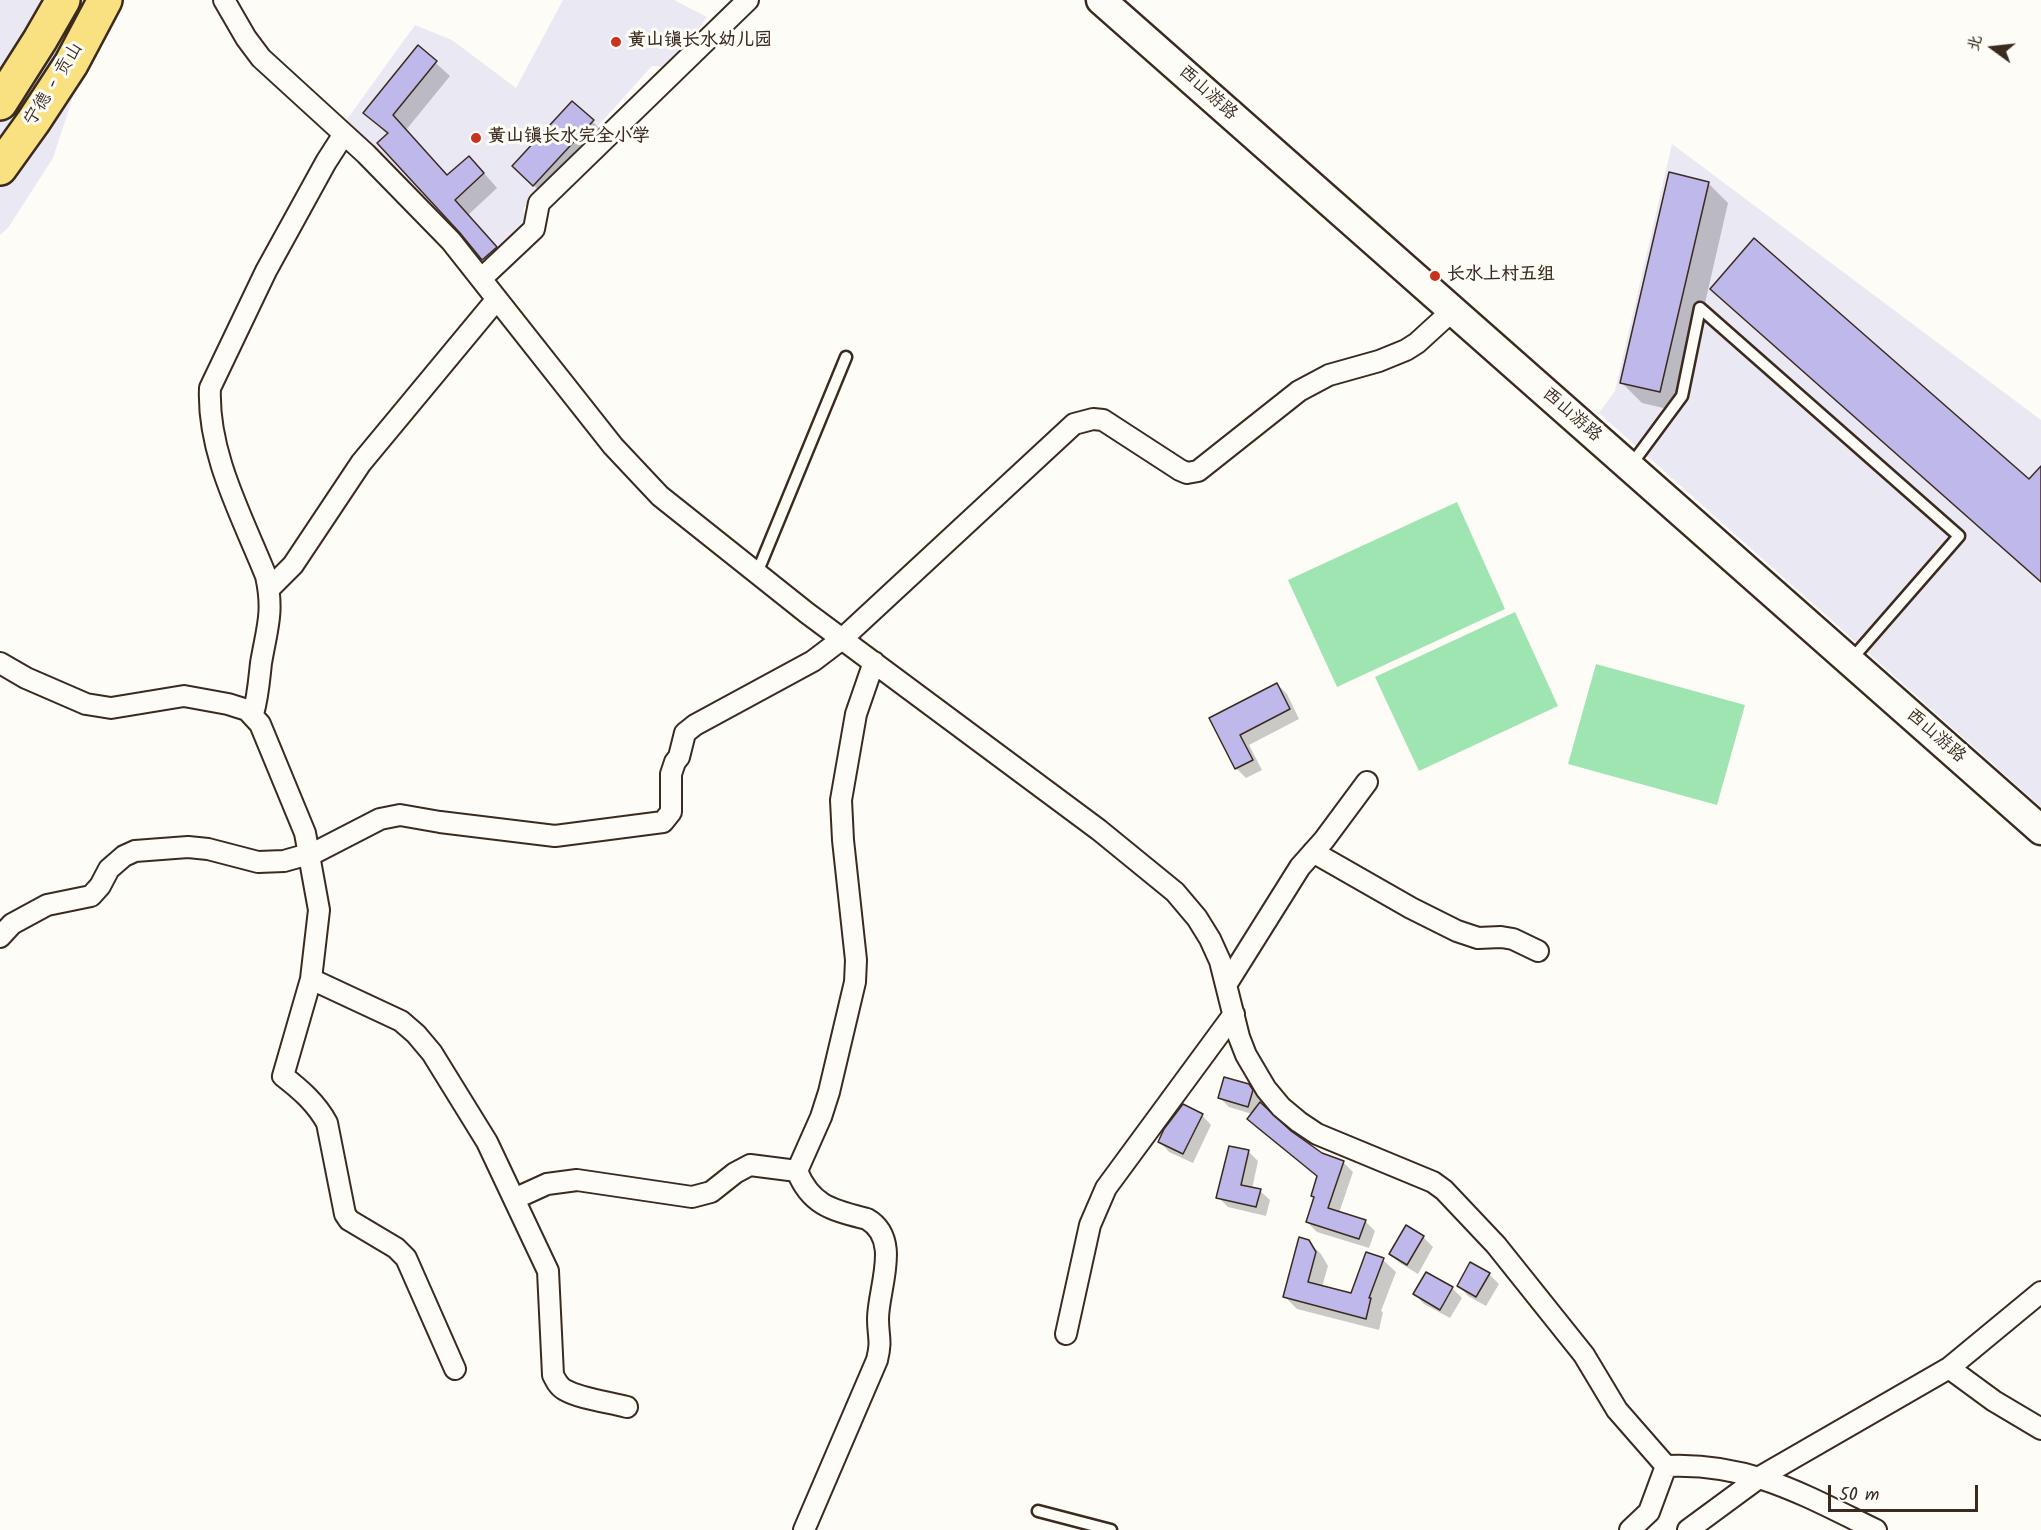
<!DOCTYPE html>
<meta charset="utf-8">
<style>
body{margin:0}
#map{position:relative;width:2041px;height:1530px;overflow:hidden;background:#fdfcf7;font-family:Kalam,"LXGW WenKai TC",sans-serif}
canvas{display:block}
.north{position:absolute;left:1963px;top:18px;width:60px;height:60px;-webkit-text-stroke:4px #fdfcf7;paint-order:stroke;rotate:285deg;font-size:16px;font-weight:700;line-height:24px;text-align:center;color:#3b2a1e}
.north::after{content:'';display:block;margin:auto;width:21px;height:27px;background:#3b2a1e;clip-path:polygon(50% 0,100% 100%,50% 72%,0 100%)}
.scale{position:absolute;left:1828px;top:1485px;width:150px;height:27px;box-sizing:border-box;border:3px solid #3b2a1e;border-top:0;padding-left:8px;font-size:18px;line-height:21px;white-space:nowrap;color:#3b2a1e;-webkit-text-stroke:4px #fdfcf7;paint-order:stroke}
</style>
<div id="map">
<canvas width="2041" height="1530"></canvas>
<div class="north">北</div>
<div class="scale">50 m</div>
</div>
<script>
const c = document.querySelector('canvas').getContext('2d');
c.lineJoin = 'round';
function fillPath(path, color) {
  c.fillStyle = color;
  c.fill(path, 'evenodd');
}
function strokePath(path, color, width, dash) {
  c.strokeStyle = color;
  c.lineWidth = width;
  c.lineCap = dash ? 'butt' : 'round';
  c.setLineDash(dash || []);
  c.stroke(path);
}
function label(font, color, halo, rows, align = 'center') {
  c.font = font + ' Kalam,"LXGW WenKai TC",sans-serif';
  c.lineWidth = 6;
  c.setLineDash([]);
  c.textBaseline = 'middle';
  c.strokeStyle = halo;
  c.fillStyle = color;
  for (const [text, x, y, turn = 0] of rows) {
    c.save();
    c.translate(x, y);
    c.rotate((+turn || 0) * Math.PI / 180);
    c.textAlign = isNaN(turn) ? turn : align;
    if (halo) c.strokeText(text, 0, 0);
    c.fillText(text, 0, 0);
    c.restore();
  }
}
const built = new Path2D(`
 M0,0H98L84,63L53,158L8,228L0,235Z
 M563,0H674L707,17L672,68L652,66L523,209L527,221L482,265L382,155L345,122L415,25L452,40L516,88Z
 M1672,144L2041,420V807L1599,413L1615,391Z`);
const green = new Path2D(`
 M1457,502L1505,609L1337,687L1288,580Z
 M1515,612L1558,706L1419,771L1375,677Z
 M1596,664L1745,705L1717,805L1568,764Z`);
const shadow = new Path2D(`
 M418,47L450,76L406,130L448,177L483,172L497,188L468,215L510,262L497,273L461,232L388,135L365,113Z
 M592,121L607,136L549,200L529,181Z
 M1708,183L1728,203L1680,412L1642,403L1622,383Z
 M1712,289L2029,481L2041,468V582L1732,309Z
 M1277,684L1287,694L1299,719L1249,745L1262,770L1246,778L1236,768L1211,718Z
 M1249,1086L1259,1096L1262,1101L1261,1105L1290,1132L1321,1154L1343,1162L1353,1172L1339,1213L1365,1221L1375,1231L1369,1248L1317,1232L1307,1222L1315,1198L1312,1196L1318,1177L1258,1129L1249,1119L1252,1114L1229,1107L1219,1097Z
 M1202,1115L1211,1125L1193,1163L1169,1152L1160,1142Z
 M1248,1151L1258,1161L1252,1189L1260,1191L1270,1200L1266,1216L1228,1207L1218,1197Z
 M1406,1227L1423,1237L1433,1247L1418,1274L1400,1263L1391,1254Z
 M1308,1241L1321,1254L1328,1266L1322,1287L1352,1295L1383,1260L1396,1272L1381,1311L1383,1312L1379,1330L1297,1309L1285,1297Z
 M1489,1274L1499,1284L1486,1306L1468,1296L1459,1286Z
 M1452,1288L1462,1298L1450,1318L1424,1304L1415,1294Z`);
const building = new Path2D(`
 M418,45L437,61L393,115L447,175L469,156L484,173L455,200L497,247L482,260L460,233L377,143L388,133L363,113Z
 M572,101L594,120L533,186L512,166Z
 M1669,172L1709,182L1660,392L1620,383Z
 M1754,238L2029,479L2041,466V582L1710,289Z
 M1277,683L1290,709L1240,735L1253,760L1235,769L1209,718Z
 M1224,1077L1249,1084L1253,1090L1248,1107L1218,1098Z
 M1260,1102L1291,1131L1322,1153L1344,1161L1328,1208L1366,1220L1359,1239L1306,1222L1314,1197L1311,1196L1317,1176L1247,1119Z
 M1183,1104L1203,1114L1183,1154L1158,1142L1164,1129Z
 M1229,1146L1249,1150L1241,1185L1261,1189L1256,1207L1216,1198Z
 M1406,1225L1424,1236L1407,1265L1389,1254Z
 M1299,1237L1309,1240L1316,1252L1308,1282L1351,1293L1366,1252L1384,1258L1369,1298H1371L1366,1319L1283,1297Z
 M1470,1262L1490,1273L1476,1297L1457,1286Z
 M1426,1272L1453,1287L1440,1310L1413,1294Z`);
const lane = new Path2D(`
 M1631,465L1682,396L1700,308L1959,536L1850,661
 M757,573L846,357
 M1038,1511L1111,1530`);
const street = new Path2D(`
 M224,0L246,38L261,58L366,154L451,241L613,446L660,496L807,613L1099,830L1175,892L1197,918L1210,939L1220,961L1239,1037L1246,1055L1266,1089L1281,1107L1299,1122L1317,1134L1433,1182L1444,1190L1496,1245L1584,1355L1617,1410L1666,1466
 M481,279L534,229L539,203L748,0
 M269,589L293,565L361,463L497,299
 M0,663L26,678L86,704L111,708L184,696L228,704L247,710L260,724L305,833L319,910L311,979L283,1076C301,1090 316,1103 327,1123L345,1214L349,1220L396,1248L406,1258L455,1369
 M253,714C258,697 259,681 261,663C267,628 274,612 266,576C242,516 207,453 210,388L266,271L326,162L344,134
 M1313,852L1411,908L1457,931L1478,938L1501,937L1513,939L1538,951
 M0,937L12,924L47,905L91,896L100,886L109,869L124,856L135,851L188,847L208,849L258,862L284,861L316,852L380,819L400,815L440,822L555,836L663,822L671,812V774L675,762L679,757L685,733L695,725L813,661L842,639L1074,424L1093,419L1103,420L1180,470L1187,473L1198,471L1299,391L1329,375L1379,361L1406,350L1417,343L1452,311
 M311,979L401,1021L416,1034L432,1053L487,1142L548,1271L553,1375C556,1381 559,1387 565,1390C581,1399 609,1402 627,1407
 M1226,985L1300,867L1324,840L1367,782
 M514,1199L547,1184L577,1180L692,1197L711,1192L735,1173L750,1165L797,1171
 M1066,1334L1090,1225L1106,1188L1234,1014
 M1949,1368L1994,1401L2041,1429
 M1666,1466C1749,1462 1804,1495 1876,1530
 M804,1530L877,1360C882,1340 878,1337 878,1319C878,1288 902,1239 867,1219C833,1210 811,1206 797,1171L821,1117L829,1092L855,982L856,960L843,840L841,800L856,714L874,662
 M1630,1530L1649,1512L1666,1466
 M1688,1530L1760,1477L1949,1368L2041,1292`);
const secondary = new Path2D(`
 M1101,0L2041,830`);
const highway = new Path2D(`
 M0,103L40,40L63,0
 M0,168L33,122L71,64L105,0`);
const markers = [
 [616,42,6,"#c8321e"],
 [476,138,6,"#c8321e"],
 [1435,276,6,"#c8321e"]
];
const poiNames = [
 ["黄山镇长水幼儿园",628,42],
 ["黄山镇长水完全小学",488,138],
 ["长水上村五组",1447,276]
];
const streetNames = [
 ["宁德 - 贡山",55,85,-58],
 ["西山游路",1207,94,42],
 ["西山游路",1571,416,41],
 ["西山游路",1935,737,41]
];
fillPath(built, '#eae8f3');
fillPath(green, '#9fe5b2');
fillPath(shadow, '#0003');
fillPath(building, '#bfb8ea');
strokePath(building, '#3b2a1e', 1.5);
strokePath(lane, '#3b2a1e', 15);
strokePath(street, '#3b2a1e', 24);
strokePath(secondary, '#3b2a1e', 33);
strokePath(highway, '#3b2a1e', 38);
strokePath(lane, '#fdfcf7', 10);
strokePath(street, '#fdfcf7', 20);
strokePath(secondary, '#fdfcf7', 28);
strokePath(highway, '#f9e181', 33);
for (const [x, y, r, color] of markers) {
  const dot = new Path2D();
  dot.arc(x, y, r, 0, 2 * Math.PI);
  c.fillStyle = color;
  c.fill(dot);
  strokePath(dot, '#fdfcf7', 2);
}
label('bold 18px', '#3b2a1e', '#fdfcf7', poiNames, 'left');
label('18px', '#3b2a1e', '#fdfcf7', streetNames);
</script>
